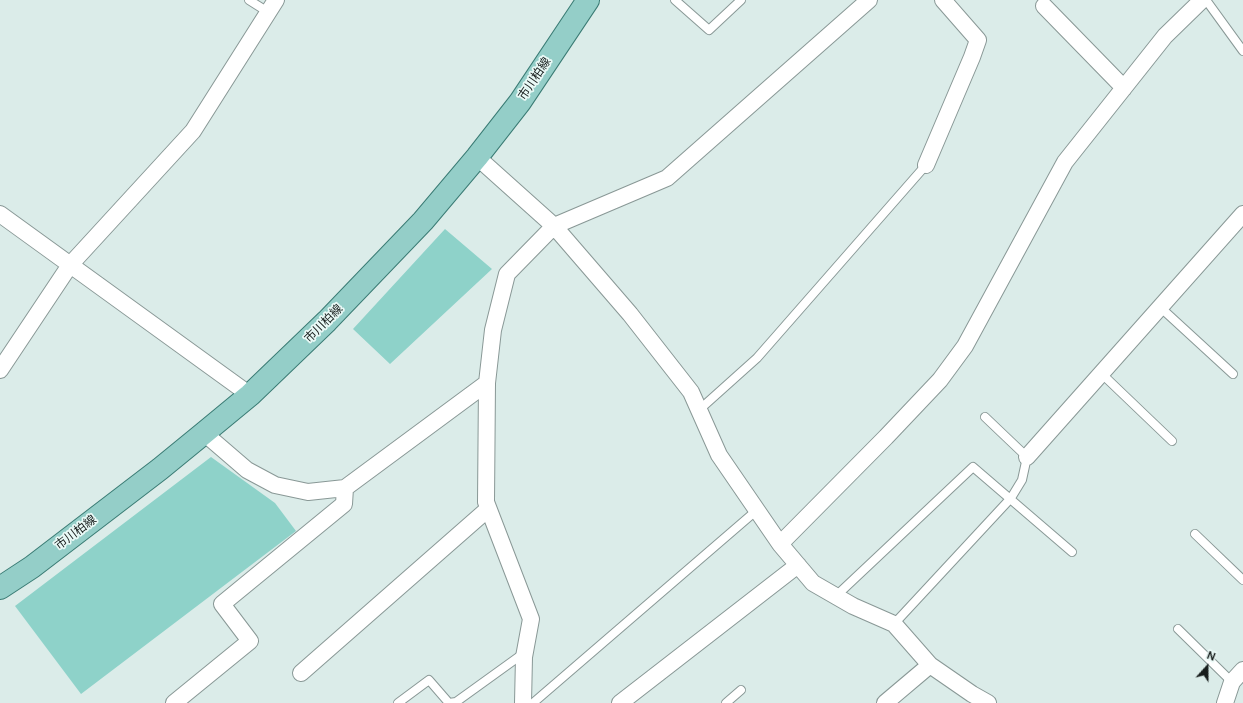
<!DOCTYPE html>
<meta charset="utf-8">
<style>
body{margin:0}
#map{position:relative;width:1243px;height:703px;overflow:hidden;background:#dbece9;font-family:"DM Sans",sans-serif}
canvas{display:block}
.north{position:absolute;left:1187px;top:647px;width:40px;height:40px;-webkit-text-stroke:3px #e9f9f6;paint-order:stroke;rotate:21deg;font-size:11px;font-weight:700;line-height:16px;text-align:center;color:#171d1c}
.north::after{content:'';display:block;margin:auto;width:14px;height:18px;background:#171d1c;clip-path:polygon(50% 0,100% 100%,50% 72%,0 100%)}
</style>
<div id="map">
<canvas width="1243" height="703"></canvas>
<div class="north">N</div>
</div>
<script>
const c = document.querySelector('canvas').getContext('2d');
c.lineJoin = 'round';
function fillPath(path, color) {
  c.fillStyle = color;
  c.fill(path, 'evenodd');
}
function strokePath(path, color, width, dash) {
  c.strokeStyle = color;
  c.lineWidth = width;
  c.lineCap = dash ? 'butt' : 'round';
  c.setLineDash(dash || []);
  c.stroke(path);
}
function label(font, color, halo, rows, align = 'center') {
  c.font = font + ' "DM Sans","Noto Sans JP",sans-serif';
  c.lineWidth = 3.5;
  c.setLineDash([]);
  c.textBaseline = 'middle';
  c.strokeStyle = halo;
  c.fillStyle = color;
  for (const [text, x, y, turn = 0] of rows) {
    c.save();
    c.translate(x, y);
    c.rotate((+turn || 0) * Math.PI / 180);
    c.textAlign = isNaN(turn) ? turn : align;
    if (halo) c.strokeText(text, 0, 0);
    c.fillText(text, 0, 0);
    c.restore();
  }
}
const building = new Path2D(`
 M445,229L492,269L390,364L353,329Z
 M211,457L275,503L296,531L81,694L15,606Z`);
const service = new Path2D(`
 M249,0L268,12
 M675,0L709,30L741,0
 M1206,0L1243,51
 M1160,307L1233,374
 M1102,374L1172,441
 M699,410L757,358L926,165
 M1195,534L1243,580
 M836,596L973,467L1072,552
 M894,624L1011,498L1022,480L1027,457L985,417
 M1178,629L1232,682
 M398,703L429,680L449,703L456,702L524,653
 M533,703L757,510
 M726,703L741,690`);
const minor = new Path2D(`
 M1044,6L1124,88
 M477,157L554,226L630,314L691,392L719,455L780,544L813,583L853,606L894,624L930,665L972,694L988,703
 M926,165L972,57L978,40L943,0
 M0,214L250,395
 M0,370L70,265L193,131L276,0
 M204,433L247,470L275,485L308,492L345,488L487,383
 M1027,457L1243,214
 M780,544L886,437L940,380L965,346L1065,162L1165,36L1202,0
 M301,673L488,509
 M174,703L250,641L222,604L344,504L345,488
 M523,703L524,657L531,619L486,502L487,383L493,330L507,274L554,226L667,178L869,0
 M620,703L798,565
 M885,703L930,665
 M1225,703L1232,682L1243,670`);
const primary = new Path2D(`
 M0,588L32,567L160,469L204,433L250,395L327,321L423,221L477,157L520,102L588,0`);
const streetNames = [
 ["市川柏線",535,79,-56],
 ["市川柏線",324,324,-45],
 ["市川柏線",76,533,-37]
];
fillPath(building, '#8ed2c9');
strokePath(service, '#899896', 10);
strokePath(minor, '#899896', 18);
strokePath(primary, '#3a7b74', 24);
strokePath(service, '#fff', 8);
strokePath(minor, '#fff', 16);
strokePath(primary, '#94cec8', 22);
label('12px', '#171d1c', '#e9f9f6', streetNames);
</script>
